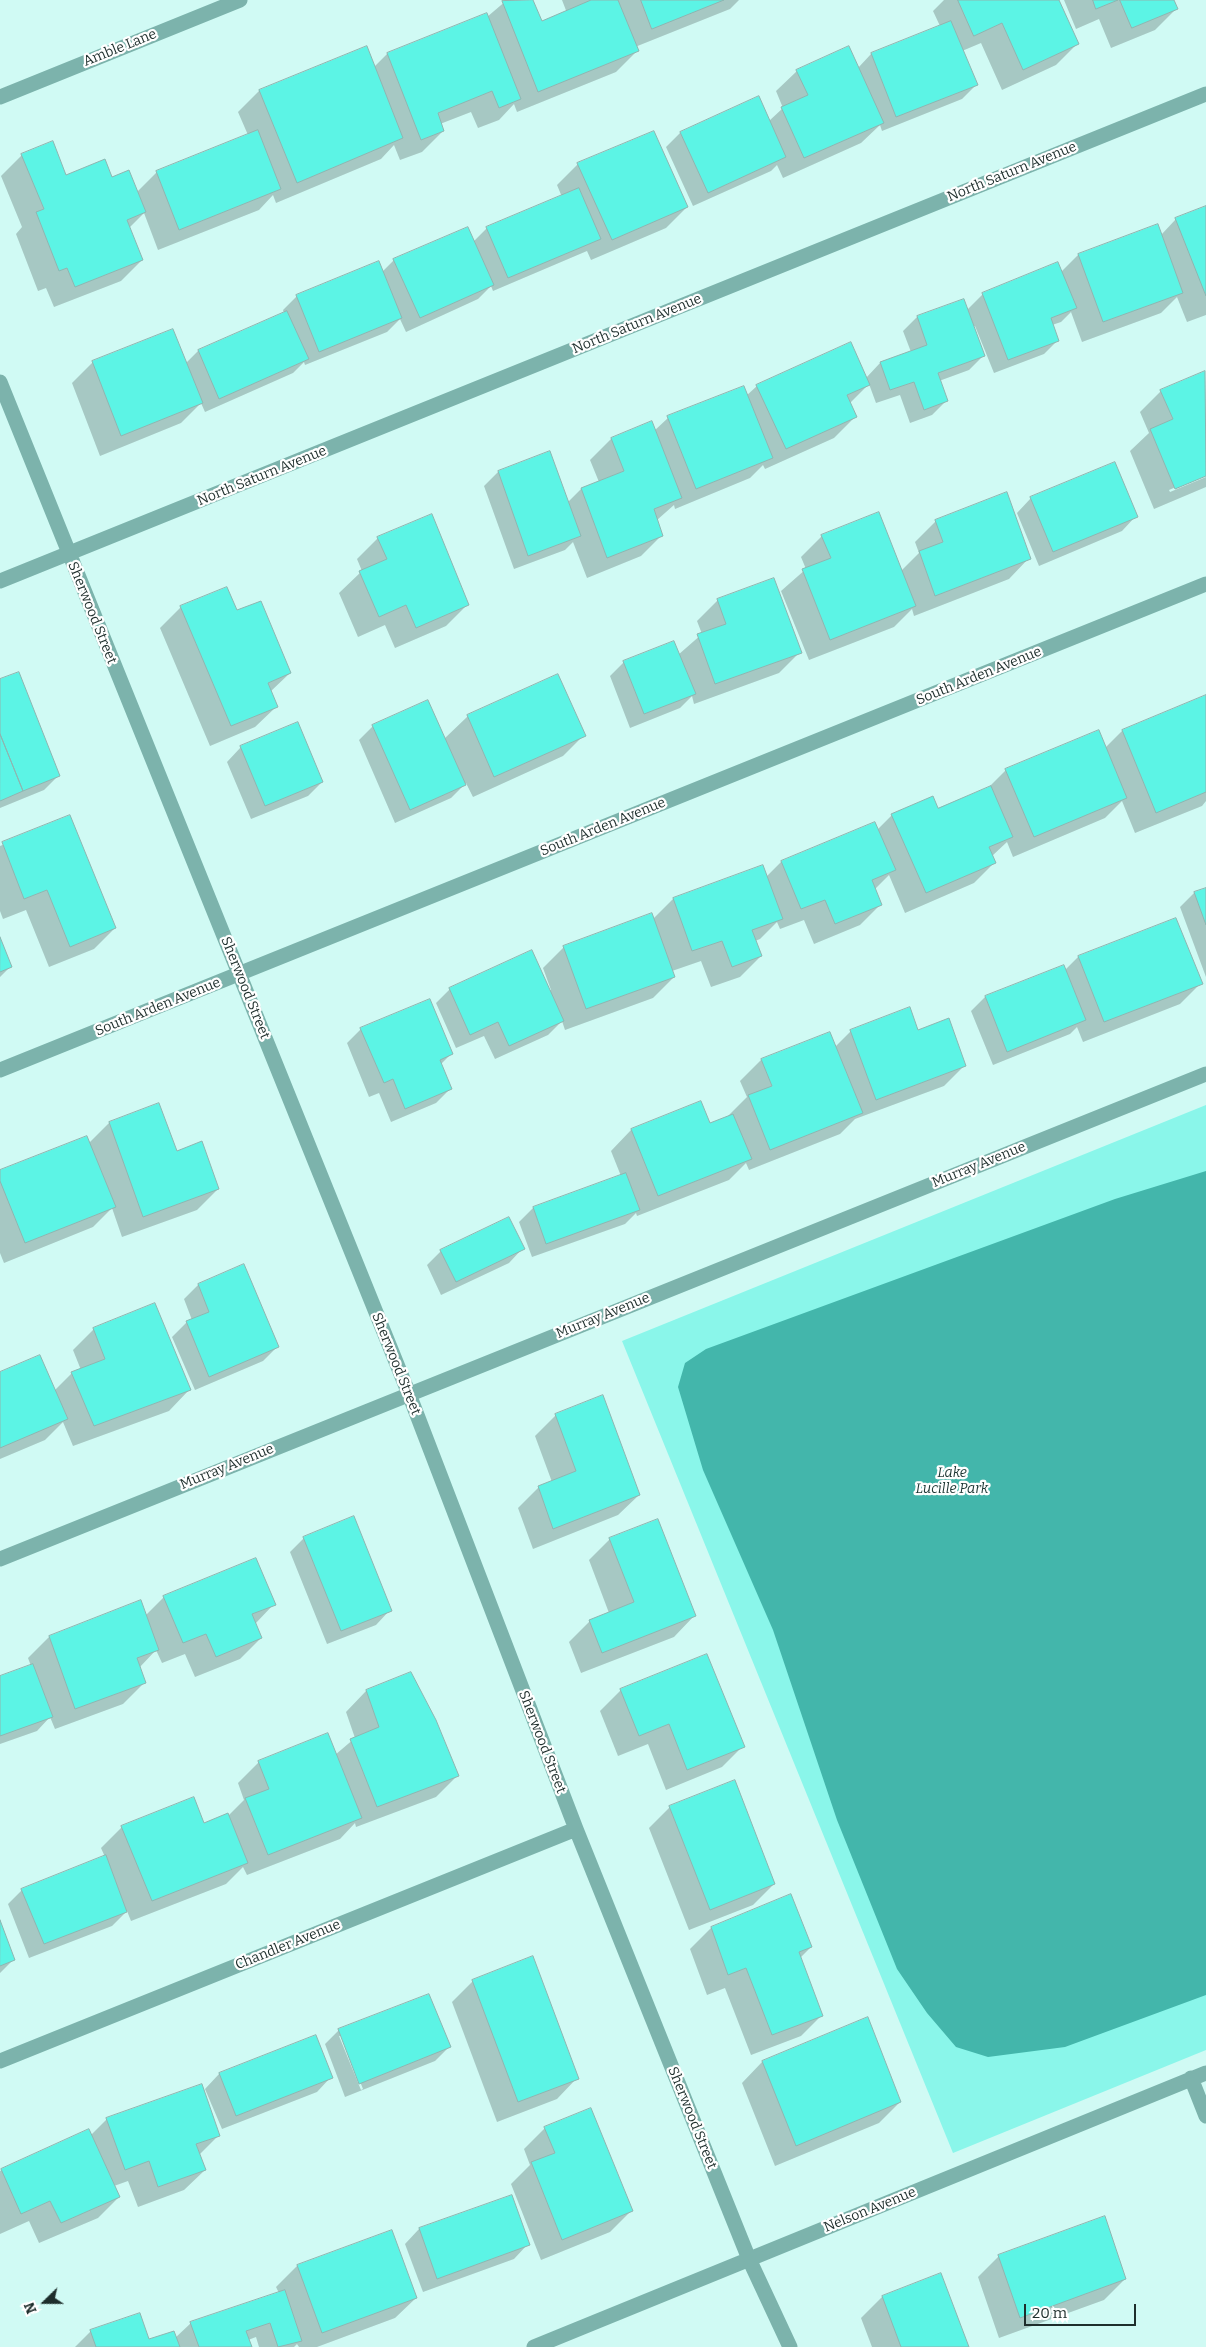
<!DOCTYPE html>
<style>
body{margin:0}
#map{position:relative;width:1206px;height:2347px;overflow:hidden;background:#d0faf4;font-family:Bitter,serif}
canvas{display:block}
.north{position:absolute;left:20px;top:2277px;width:50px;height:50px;-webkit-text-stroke:4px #fff;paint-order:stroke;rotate:248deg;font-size:14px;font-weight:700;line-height:20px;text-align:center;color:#1e2e2c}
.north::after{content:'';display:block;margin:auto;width:18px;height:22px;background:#1e2e2c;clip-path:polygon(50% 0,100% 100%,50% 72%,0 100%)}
.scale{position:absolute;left:1024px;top:2304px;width:112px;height:22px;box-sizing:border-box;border:2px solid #1e2e2c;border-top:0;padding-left:6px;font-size:15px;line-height:18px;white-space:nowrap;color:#1e2e2c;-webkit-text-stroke:4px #fff;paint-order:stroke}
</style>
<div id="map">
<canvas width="1206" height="2347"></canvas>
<div class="north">N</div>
<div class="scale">20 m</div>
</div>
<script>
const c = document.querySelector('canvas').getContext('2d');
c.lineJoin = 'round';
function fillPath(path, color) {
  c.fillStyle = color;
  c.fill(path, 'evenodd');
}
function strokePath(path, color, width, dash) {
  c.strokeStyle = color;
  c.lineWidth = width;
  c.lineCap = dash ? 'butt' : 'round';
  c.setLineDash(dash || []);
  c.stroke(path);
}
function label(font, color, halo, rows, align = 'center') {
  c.font = font + ' Bitter,serif';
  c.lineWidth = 4.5;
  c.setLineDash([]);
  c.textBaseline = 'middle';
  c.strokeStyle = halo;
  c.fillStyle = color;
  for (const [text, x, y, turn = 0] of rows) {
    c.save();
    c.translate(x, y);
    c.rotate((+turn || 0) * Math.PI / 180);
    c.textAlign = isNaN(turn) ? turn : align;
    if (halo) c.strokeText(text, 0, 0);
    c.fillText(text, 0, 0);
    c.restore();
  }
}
const green = new Path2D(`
 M1206,1105V2050L953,2153L622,1341Z`);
const water = new Path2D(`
 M1206,1171V1995L1065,2047L988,2057L956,2047L927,2013L897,1969L837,1820L773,1630L703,1470L678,1387L685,1363L706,1349L1115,1199Z`);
const shadow = new Path2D(`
 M507,0H532L541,23L567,13L562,0H739L730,9L635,47L637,51L616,72L517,112L514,104L499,120L478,128L471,112L440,124L443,131L422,152L400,160L394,145L381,159L276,203L273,195L259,210L158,250L144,213L129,228L142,260L121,281L54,307L46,288L38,291L16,234L22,227L1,176L22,155L65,176L112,179L137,192L157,172L248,135L238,112L259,91L367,48L374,67L387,54L487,17Z
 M944,0H1057L1077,44L1056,65L1002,90L981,43L962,51L976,85L962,99L882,131L880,125L861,143L783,178L777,165L771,171L693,206L666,147L680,133L769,121L783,108L776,91L797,71L858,68L871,54L940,26L933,11Z
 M1064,0H1172L1176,9L1155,30L1111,48L1099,19L1076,29Z
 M578,164L687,207L666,228L591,260L587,251L493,291L491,286L478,299L406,332L400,319L387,332L305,365L304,362L293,373L205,412L201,403L181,423L100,456L72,383L93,362L186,363L198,351L284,313L283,310L297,296L382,272L394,260L473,242L487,228L562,197L557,185Z
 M1206,207V315L1187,322L1177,297L1161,313L1082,342L1071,312L1061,322L1052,325L1058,340L1044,354L994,373L975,326H973L984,355L969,370L939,381L946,401L932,415L910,423L900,395L876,403L869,384L849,404L855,417L834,438L765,469L763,465L750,478L675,509L674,505L657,520L662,535L641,556L587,578L573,542L565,550L514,569L484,486L498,472L549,453L567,503L581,489L599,482L590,460L611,439L651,423L654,431L668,418L746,396L757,386L866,378L880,363L911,352L903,331L917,317L967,310L983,294L1061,272L1078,255L1161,235L1176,219Z
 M1205,373L1206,474L1169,490L1170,492L1206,477V487L1154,509L1130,451L1149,433L1140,412L1161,391Z
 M1031,498L1136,516L1122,531L1039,566L1017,513Z
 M936,521L1029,558L1009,579L914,616L912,609L894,627L809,660L781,591L806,569L801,557L822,536L901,571L919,553L915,542Z
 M378,538L467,605L446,626L395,648L385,625L358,637L339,593L362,571L357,559Z
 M718,600L800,652L779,673L694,704L692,696L680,708L630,728L610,676L624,662L678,655L702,634L697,621Z
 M181,607L237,612L290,673L270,692L276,707L255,727L210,746L160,628Z
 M557,676L584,735L563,756L473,797L466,783L451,798L395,823L359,740L373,726L444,739L467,717Z
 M0,681L58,776L44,790L0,808Z
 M1206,697V801L1202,806L1135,833L1122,801L1105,818L1013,857L1007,842L992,856L995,862L974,883L905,913L889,875L874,890L881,904L860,925L814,944L804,920L780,929L777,922L760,939L755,941L761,956L740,977L711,987L701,961L672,971L674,977L653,998L565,1030L562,1021L548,1035L495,1059L484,1036L456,1048L436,1003L450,989L549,991L551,990L543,968L564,947L653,919L673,899L766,877L781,862L877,830L892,815L937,810L987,789L1006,770L1105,748L1122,731Z
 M241,747L322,782L308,796L251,819L227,762Z
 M70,817L115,928L94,949L49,967L26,910L3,919L0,911V846Z
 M1206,889V977L1180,907L1194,893Z
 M1175,919L1201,983L1180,1004L1083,1042L1077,1027L1070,1034L993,1065L971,1011L985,997L1064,966L1065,970L1078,957Z
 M0,941L10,967L0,977Z
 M361,1029L451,1054L440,1065L450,1089L436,1103L391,1122L379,1093L369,1097L347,1043Z
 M851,1031L917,1032L965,1065L944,1086L855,1119L840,1134L749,1170L746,1163L729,1180L637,1216L636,1213L625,1224L532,1257L519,1222L533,1208L621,1176L611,1151L631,1130L710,1125L727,1117L747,1097L740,1081L761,1060L829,1034L835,1047Z
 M109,1123L176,1152L218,1189L197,1210L122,1237L112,1208L93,1227L4,1263L0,1253V1172L89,1143Z
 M523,1248L509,1263L441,1295L427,1265L441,1251Z
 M243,1266L277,1347L263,1361L195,1390L172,1337L187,1322L192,1320L184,1299L198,1285Z
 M94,1329L189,1390L169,1411L73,1446L63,1422L45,1440L0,1459V1373L54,1391L72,1373L81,1370L73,1350Z
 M556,1415L639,1495L618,1515L533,1549L518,1508L539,1487L552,1482L535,1436Z
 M304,1538L390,1610L376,1625L327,1644L290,1552Z
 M610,1539L694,1616L674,1637L581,1673L569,1642L590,1621L609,1613L589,1560Z
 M164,1597L274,1604L255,1624L261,1638L240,1659L195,1677L185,1654L162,1663L156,1650L139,1668L144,1683L123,1704L55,1729L50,1717L37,1731L0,1744V1677L31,1666L28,1658L49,1637L145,1616Z
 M621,1690L743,1746L722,1767L666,1790L648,1744L618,1756L600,1711Z
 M366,1691L457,1776L436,1797L356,1827L355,1823L340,1839L247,1875L243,1867L226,1884L131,1921L127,1911L112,1926L29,1958L8,1904L22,1890L105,1857L101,1848L122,1827L203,1824L228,1816L244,1800L238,1783L259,1762L335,1755L355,1738L346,1712Z
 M670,1807L774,1884L753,1905L689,1930L649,1828Z
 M791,1896L811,1947L800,1958L822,2015L801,2036L751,2055L725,1988L707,1995L690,1949L711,1928Z
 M0,1924L13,1960L0,1973Z
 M473,1981L577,2078L557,2099L497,2122L452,2002Z
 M339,2030L449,2047L435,2061L345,2097L325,2044ZM339,2036H342L363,2089L361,2090Z
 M316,2037L331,2077L317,2092L222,2129L205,2089L219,2074Z
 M762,2062L900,2102L879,2123L775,2166L742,2083Z
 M107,2119L219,2135L199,2155L205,2170L184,2190L138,2207L128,2181L114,2186L119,2197L98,2218L39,2243L29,2221L0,2234V2171L89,2131L91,2135Z
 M545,2128L631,2211L610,2232L541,2260L511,2184L530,2165L524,2149Z
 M511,2197L528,2244L514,2259L423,2292L405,2244L419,2229Z
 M999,2256L1125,2279L1104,2300L999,2338L978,2277Z
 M297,2266L416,2298L395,2318L317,2347H299L297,2344L294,2347H259L256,2337L248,2340L250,2347H75L91,2331L149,2340L175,2338L191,2323L279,2293L276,2287Z
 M941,2275L968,2347H872L861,2318L882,2297Z`);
const building = new Path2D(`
 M533,0L542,21L591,0H618L639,51L538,92L502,1Z
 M641,0H724L652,29Z
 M958,0H1059L1079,44L1023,70L1002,23L974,36Z
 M1093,0H1118L1096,9Z
 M1120,0H1174L1178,9L1132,28Z
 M487,13L521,99L499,108L492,91L438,113L444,131L421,140L387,53Z
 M951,21L978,85L896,117L871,53Z
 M367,46L403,138L297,183L259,90Z
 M849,46L884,123L804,158L781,107L808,95L796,70Z
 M759,96L786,157L708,193L680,132Z
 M258,130L281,189L179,230L156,171Z
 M654,131L688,207L612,240L577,163Z
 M53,141L66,175L105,159L112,177L129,170L146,212L127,220L143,260L75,287L67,268L59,271L36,212L44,209L21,154Z
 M579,188L601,239L508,278L486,227Z
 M1206,206V296L1175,218Z
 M1158,224L1183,293L1103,322L1078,254Z
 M468,227L494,285L420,318L393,259Z
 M379,261L402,318L319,352L296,295Z
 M1058,262L1077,308L1051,318L1059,341L1008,360L982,293Z
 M964,299L985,356L938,373L948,401L924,410L914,382L890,390L880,362L927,345L917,316Z
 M287,311L309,359L219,399L198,350Z
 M173,329L203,403L121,436L92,361Z
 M851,342L870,385L847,395L857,417L786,449L756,385Z
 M1205,371L1206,476L1175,489L1150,429L1173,419L1160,390Z
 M744,386L773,458L696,489L667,416Z
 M652,421L682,498L654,509L663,536L607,558L581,488L624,471L611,438Z
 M550,451L581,536L528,556L498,471Z
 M1115,462L1138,517L1053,552L1030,497Z
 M1007,492L1031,559L935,596L919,551L943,542L935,520Z
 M879,512L916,606L830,640L802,569L831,558L821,535Z
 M432,514L469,605L416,628L406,605L379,617L359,571L387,559L377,537Z
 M774,578L802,653L715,684L697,634L726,624L717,599Z
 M227,587L237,610L261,601L291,673L268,683L278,707L231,726L180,606Z
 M674,641L696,694L644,714L623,661Z
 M19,672L60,776L23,791L0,734V679Z
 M558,674L586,736L494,777L467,715Z
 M1206,695V792L1156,813L1122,730Z
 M428,700L466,785L410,810L372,725Z
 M298,722L323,782L265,806L240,746Z
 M1099,730L1127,798L1034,837L1005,769Z
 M0,734L23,791L0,801Z
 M991,786L1013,837L989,847L996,863L926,893L891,814L933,796L938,808Z
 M70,815L116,928L70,947L47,890L24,899L2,842Z
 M875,822L896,870L872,880L882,905L835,924L825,900L801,909L781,861Z
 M763,865L783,919L752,930L762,956L732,967L722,941L692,951L673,898Z
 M1206,888V925L1194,892Z
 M652,913L675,977L586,1009L563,946Z
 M1176,918L1203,984L1104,1022L1078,956Z
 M0,937L12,967L0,972Z
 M532,950L564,1021L509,1046L498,1022L470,1035L449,988Z
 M1064,965L1086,1020L1007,1052L985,996Z
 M430,999L453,1054L440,1060L452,1089L405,1109L393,1079L384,1083L360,1028Z
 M910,1007L918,1030L949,1018L966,1066L876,1100L850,1030Z
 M830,1032L863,1113L770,1150L748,1095L772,1086L761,1059Z
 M701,1101L710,1123L733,1114L752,1159L658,1196L631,1129Z
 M159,1103L177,1151L202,1141L219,1189L143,1217L109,1122Z
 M87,1136L116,1207L25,1243L0,1181V1170Z
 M626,1173L640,1210L546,1244L533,1207Z
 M509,1217L525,1249L456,1282L440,1250Z
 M244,1264L279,1347L209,1377L186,1321L209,1312L198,1284Z
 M155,1303L191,1390L94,1426L71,1372L105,1359L93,1328Z
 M40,1355L68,1419L0,1448V1372Z
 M603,1395L640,1495L553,1529L538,1486L576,1471L555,1414Z
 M354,1516L392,1611L341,1631L303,1537Z
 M658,1519L696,1616L602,1653L589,1620L634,1602L609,1538Z
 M256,1558L276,1605L252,1614L262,1638L216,1657L206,1634L183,1643L163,1596Z
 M141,1600L159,1650L137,1658L146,1683L75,1709L49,1636Z
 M707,1654L745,1747L687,1770L669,1724L639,1736L620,1689Z
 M33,1664L53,1717L0,1736V1676Z
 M411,1672L436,1720L459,1776L377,1807L350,1739L379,1727L366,1690Z
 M328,1733L362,1818L268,1855L245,1798L269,1789L258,1761Z
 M735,1780L775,1884L710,1910L669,1806Z
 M194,1797L204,1823L228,1813L248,1863L152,1901L121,1826Z
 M106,1855L127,1912L44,1944L21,1889Z
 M791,1894L812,1947L799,1952L823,2016L772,2035L746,1968L728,1975L711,1927Z
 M0,1920L15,1960L0,1966Z
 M533,1956L579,2079L518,2102L472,1980Z
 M429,1994L451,2047L359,2084L338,2029Z
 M868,2017L901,2102L796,2146L762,2061Z
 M316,2035L333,2078L236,2116L219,2073Z
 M202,2084L220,2136L196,2144L206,2170L158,2187L149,2161L125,2170L106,2118Z
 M591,2108L633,2211L562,2240L531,2162L555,2153L544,2127Z
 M89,2129L120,2197L61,2223L50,2201L21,2214L1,2169Z
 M512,2195L530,2245L437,2279L419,2228Z
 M1105,2216L1126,2279L1020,2318L998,2255Z
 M392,2230L417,2298L322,2333L297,2265Z
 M941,2273L969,2347H901L882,2296Z
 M285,2290L302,2341L278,2347L270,2323L246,2331L252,2347H199L190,2322Z
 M140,2313L149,2339L174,2331L180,2347H96L90,2330Z`);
const minor = new Path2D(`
 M0,97L240,0
 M0,382L409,1394L576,1829L749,2259L790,2347
 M0,581L1206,94
 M0,1070L1206,584
 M0,1559L1206,1074
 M0,2061L576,1829
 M1191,2078L1206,2116
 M534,2347L1206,2073`);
const streetNames = [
 ["Amble Lane",120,48,-22],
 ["North Saturn Avenue",1012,172,-22],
 ["North Saturn Avenue",637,324,-22],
 ["North Saturn Avenue",262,476,-22],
 ["Sherwood Street",92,613,68],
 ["South Arden Avenue",979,676,-22],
 ["South Arden Avenue",603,827,-22],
 ["Sherwood Street",245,988,68],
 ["South Arden Avenue",158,1007,-22],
 ["Murray Avenue",979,1165,-22],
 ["Murray Avenue",603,1316,-22],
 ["Sherwood Street",396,1364,68],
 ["Murray Avenue",227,1467,-22],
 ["Sherwood Street",542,1742,69],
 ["Chandler Avenue",288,1945,-22],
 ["Sherwood Street",692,2118,68],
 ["Nelson Avenue",870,2210,-22]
];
const parkNames = [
 ["Lake",952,1473],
 ["Lucille Park",952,1489]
];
fillPath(green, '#8af6ea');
fillPath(water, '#43b6ab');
fillPath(shadow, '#0003');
fillPath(building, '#5cf4e5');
strokePath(building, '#8eb5b0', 1);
strokePath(minor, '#7cb3ac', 15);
label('14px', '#1e2e2c', '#fff', streetNames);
label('italic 14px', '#1e3734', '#fff', parkNames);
</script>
